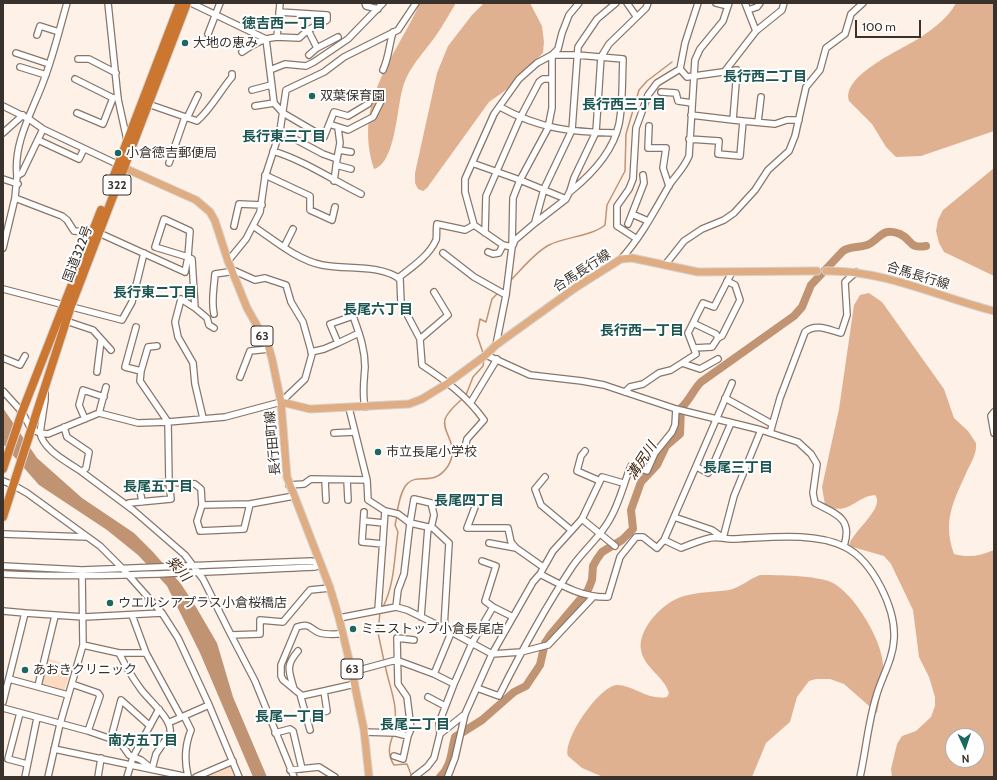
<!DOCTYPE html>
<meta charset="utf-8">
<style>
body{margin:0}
#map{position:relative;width:997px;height:780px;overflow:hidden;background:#fef1e8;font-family:Cabin,sans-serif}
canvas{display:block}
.frame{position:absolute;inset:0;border:4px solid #39312b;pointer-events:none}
.north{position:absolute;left:945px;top:728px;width:40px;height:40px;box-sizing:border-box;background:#fff;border:1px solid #b0adaa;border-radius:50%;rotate:177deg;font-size:11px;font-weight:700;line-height:16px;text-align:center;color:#39312b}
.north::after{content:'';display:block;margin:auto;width:14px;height:18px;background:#1c6760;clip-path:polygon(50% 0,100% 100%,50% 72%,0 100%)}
.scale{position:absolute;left:855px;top:20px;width:66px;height:18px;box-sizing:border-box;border:2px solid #39312b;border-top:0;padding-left:5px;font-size:12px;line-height:14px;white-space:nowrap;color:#39312b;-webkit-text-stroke:3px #fff;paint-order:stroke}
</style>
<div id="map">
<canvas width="997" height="780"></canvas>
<div class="frame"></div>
<div class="north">N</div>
<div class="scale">100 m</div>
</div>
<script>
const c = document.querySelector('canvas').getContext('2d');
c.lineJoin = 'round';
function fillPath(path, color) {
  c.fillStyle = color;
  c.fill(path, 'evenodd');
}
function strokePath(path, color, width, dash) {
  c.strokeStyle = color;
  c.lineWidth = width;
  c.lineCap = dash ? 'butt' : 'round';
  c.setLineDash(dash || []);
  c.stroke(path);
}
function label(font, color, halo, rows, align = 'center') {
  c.font = font + ' Cabin,"Noto Sans JP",sans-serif';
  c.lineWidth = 4;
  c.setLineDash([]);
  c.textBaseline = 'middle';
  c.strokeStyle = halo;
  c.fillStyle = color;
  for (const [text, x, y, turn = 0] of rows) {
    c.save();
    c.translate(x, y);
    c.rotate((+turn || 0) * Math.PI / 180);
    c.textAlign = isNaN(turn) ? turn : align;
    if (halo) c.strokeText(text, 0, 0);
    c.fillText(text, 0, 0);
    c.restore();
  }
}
const green = new Path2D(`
 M46,658L72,666L64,692L40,685Z
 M230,766L235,777H204Z`);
const forest = new Path2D(`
 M420,3H456C449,14 443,26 435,37C422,55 407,69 402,91C397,109 395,164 374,169C353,101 394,60 420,3Z
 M484,3H530L542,26L544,42L543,53L506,90L489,102L427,188L423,191L418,189L415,183V173L437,73L448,46L472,15Z
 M956,3H994V131L921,156L896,157L886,147L872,124L849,101C841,75 903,49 921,37C934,28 948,18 956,3Z
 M994,168V276L944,252L939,243L936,231L938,220L943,210Z
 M869,293L882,302L944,389L954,418L968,431L976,443C977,453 972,461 968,469C954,501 942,519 954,554C969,558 980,556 994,550V777H892L891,769L897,744L902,736L916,731L931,717L935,706V697L929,677L919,657L913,610L891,564L884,556L849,546C851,532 886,508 875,495C854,497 849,517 825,505L822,487L839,409L854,305L860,295ZM953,736H977V760H953Z
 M760,575C777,575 817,575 833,583C855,595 882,640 883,665C883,681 880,697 877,713L844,684L830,679H816L809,681L797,697L790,722L766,743L752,777H603L582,768L568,756C563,739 598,688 616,685C632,684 648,701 667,697L669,693C664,676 644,668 641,650C637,629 664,601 684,596C698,592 714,592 729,590C741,587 749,579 760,575Z`);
const water = new Path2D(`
 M3,408L37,458L82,498L134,533L153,552L181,584L196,607L217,643L233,697L267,777H253L200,653L167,586L138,555L107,530L39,485L3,444Z`);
const stream = new Path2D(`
 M510,281C522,269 534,253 549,245C565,237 592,236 605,225L607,205L625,171L626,134L639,90L647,81L672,62
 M483,353L477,335L480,319L486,322L492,299L499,292
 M466,395L473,377L483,366L484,359
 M397,512C399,503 401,489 408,483C419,473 434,487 448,466C461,445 441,433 445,419C448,411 457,404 463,398
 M383,607C395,583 394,558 398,532L395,525L397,516
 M380,612L378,633L384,661
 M385,665C390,690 399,705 394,731
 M393,735C389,746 387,754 394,765L407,764L412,777`);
const river = new Path2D(`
 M440,777C452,766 451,751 455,737L482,720L514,692L526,686L540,665L545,643L551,634L588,590L592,580L593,566L597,559L602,552L622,540L633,529L631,510L641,482L657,465L666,446L680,434L681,408C690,400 693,390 701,382L794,316L802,307L811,285L843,251C850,246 858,248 867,245C879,241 881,226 900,234C913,240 908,249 926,246`);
const minor = new Path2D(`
 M108,3L118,99L127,140
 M191,3L266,39L274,103L283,113L324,137L334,112L348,116L368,104L372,96L381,101L373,117L348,130L329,124
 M365,3L366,6L378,9
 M627,3L636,16
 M716,3L728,6
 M745,3L756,31
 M748,10L757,7L760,3
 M279,12L327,15V20L308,30L299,38L277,37L280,3
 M308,30L317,48L309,55
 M208,34L220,3
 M37,35L40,26L59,32
 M317,48L338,37
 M242,52C253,44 264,38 277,37
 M16,53L49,64
 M552,55H577L623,59C622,80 623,104 619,124C613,152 592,174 571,191
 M78,59H89L116,73
 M20,67L46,75
 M680,69L687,77L737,70L733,120L691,115
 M270,70L285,64L306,66L314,62L348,39L383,3
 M383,70C389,57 389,45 393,32
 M725,71L756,31L782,10L784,3
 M75,79L113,98
 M252,90L271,85
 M661,92L676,93L678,101L692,103
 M148,104L197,121C211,109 220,91 232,77V74
 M3,106L29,119L43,129L119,165
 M255,106L274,103
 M500,107C540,129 570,132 616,133
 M77,113L103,124L113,98L118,97
 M187,118L198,95
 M743,121L775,124L787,120H799
 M758,122L761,97
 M649,126L648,148H666L663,168L669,186
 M280,131L323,154L337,159L340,143L338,128
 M3,133L23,115
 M689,139L719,141L718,154L740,156L743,121L733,120
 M38,140L79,159L84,149
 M339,150L351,152
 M273,151C305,161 331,179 361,194
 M169,163L185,117
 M472,163L520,180L566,199
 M336,165L351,169
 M265,175L310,196V210L332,220L335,207
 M17,176C13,141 34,109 45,77C54,53 60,27 67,3
 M3,179L18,184
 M334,181L337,159
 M15,198L62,216L67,220L74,231L99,233L185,272L188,257L155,247L164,219L190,231L188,257L192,259L195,308L181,299L175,322L178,337L193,363L195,384L203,418
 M632,214L648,221
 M535,222L544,189L572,130L578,47L597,19L616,3
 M628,224L644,183L643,175
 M234,226L239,204L262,205
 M253,226C274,240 297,260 322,265C347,270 379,264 400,279L401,303L420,339L422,365C446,381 467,396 484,420L467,439L464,451
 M485,233L486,196L520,118L539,82L543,79H552
 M637,239L617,226V206L629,189L633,179L636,128L648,95L657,83L680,69L685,43L698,3
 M513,245L515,240L535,223L566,199L570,191L574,178L596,132L601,57L609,44L646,8L648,3
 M284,247L293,229
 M512,247L503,245L474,225L465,192V179L494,114L519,79L537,63L552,55L558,49L562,33L569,15L579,3
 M3,248L15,198L17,176L22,173L43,129
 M488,252L493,254L499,253L503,245
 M443,253L474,277L506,295
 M621,259C641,237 655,210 670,184C677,174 684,168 689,156L695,60L700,49L723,21L729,3
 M228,261L246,239L260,212L265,177L280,131L286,90L324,72L344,57L398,30L416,3
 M665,265L684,241L702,229L724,220L734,213L755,190L768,170L789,151L795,136L806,87L820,70L826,48L845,34L851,14L863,3
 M398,278C411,268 429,256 436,240C437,236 436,229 437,224L465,230L474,225
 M3,289L122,320L132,302L144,253
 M195,308L207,318L209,325L214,328
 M66,321L93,330L111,350
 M693,323L716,334L718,338L722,336L740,300L735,285L727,281
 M136,327L125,367L141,371L140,381L168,422L169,482L195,484L201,489L202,505L250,504L294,496
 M359,333L338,343L330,324L353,316C359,333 365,348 365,367C364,381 362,394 365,407
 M420,339L448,315L434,292
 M496,345L506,295L512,247L513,198L520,180L548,128L552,108V55
 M694,348L712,347L718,338
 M311,352L324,349L338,343
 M486,355L530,375L582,381L604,385L676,409L761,430L798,442L811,454L817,464L813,493L815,503C836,514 853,518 844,546
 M3,358L20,365L25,356
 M682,363L696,354L688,333L703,303L714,307L732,272
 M141,371L148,347L157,346
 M97,372L101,340
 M240,377L250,351L269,349
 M3,391L22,412L31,429L40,433L48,434L99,413L138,423L168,422L225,417L281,402L305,379L312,354L303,322L291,302L286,285L265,278L255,280L235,271L215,274C214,288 211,301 214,314
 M45,392V400L40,433C44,451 68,462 82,472
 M625,392L630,387L643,384L659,373L671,370L682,363L700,369L718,359
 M725,398L772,424
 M471,402L497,359
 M349,408L367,480L368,500L385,511L378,610
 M994,412L991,416L994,433
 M99,413L106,387
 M85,419L79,405L83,390L104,397
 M64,427L67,437L89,452L86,468L82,472L133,510L185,555L203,579L231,635L260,634V620L283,622L310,590L330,588
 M334,433L354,432
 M770,433L780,398L805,332C816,323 829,330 841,333L847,315L845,282L856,272
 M585,451L581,456L577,471L600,481
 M697,467L708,473L712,467L731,423
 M545,477L535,489L541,505L571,530
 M325,480L326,500
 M347,480L348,500
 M3,481L13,485L27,493L100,546L123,569L162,613L178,638L209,705L239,777
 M289,485L304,484L311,479L367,480
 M129,503L171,499L169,482L139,484L142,502
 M202,505L197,521L200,531L244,529L250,504
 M475,507L467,528H508L511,542L516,548
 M385,511L398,514L410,523L414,499L431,503L434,515L431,528
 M364,512L362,542L383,544
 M674,517L712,530L723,538
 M582,519L615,546
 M364,521L384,523
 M3,534L87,537
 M723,538L734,496L761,430
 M664,540L681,548C691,544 701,540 710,538C717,536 724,539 731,539C765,538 814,531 845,547C873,561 896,609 894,639C893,660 881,678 876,697C868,723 866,750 860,777
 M489,543L516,548L543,567
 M482,561L496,566L485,601L493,607
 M3,566L82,570L312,561L321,564
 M3,574C107,579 212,571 315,567L321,564
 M540,574C561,585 583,598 608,597L620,557L636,537H643L657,548L664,540L732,383
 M396,607L398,590L404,574L410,523L428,527
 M3,611L25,613L3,702
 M25,613L84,617L162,613
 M132,615L146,653L181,717
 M421,617L428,527L433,528L449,543L444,628
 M339,618L396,607L407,610L444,628L492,654L521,652L548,645L593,597
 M231,635L255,681L294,777
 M119,653H146
 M352,672L396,660L434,674L454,684
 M434,674L451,633
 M9,679L68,695
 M72,684L98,693L100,696L88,731
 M38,686L55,616
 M477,688L499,696C521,652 545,608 572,567C584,549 601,537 611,517C620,501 624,482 631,466L647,471L655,453L672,432L675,425L676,409
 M294,689C289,671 285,666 298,651
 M324,691L355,684
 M301,696L324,691L327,711L306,717
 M428,697L445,706
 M3,708L88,731L120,742L129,755L141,760L152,769L156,754L170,733C173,719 147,699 140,688C132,677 125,665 119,653L83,645
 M20,713L8,759L27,764
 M184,716L191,730C185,745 184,760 188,776
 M168,723L209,705
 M310,730L300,694L283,680L281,676V665L297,627C311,622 310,630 320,633C327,635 336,634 343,634
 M364,732L396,733L408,736L403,759L394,756
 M275,733L290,729L293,731L302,769
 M440,734L465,714L492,654L533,582L540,574L553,551L582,519L602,477L623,483
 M408,736L411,729L407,697L398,684L397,638L414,640
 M111,738L121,700L150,726
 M54,749L188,777
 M290,770L319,767L335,777
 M448,776L455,758L465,714
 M25,777L37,718
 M48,777L60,724L83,645L82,573
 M98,777L101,758
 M127,777L133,757L159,709
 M196,777L233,761
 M414,777L427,767L434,758L440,734L439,723L454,684L472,643L493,607L513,617`);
const major = new Path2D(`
 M120,166L196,200L210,212L215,221L228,261L247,308L268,345L272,359L281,402L287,477L330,588L339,618L352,672L364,730L369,777
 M826,271C885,270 938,297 994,311
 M281,402L310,409L409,404L422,399L448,383L486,355L496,345L575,288L621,259L632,258L698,272L817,271`);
const highway = new Path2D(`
 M113,178L180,3
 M3,469L22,412L101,210
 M3,517L71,306L187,3`);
const markers = [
 [185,43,4,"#1c6760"],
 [312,96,4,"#1c6760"],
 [118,153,4,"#1c6760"],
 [378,452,4,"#1c6760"],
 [110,603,4,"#1c6760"],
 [353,629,4,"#1c6760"],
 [25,670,4,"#1c6760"]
];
const shields = [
 [117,185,28],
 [262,336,22],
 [352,669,22]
];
const shieldNames = [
 ["322",117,185],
 ["63",262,336],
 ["63",352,669]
];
const poiNames = [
 ["大地の恵み",193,43],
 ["双葉保育園",320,96],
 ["小倉徳吉郵便局",126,153],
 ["市立長尾小学校",386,452],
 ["ウエルシアプラス小倉桜橋店",118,603],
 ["ミニストップ小倉長尾店",361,629],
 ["あおきクリニック",33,670]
];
const streetNames = [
 ["国道322号",78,254,-69],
 ["合馬長行線",582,271,-33],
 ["合馬長行線",918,276,17],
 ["長行田町線",273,443,-95]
];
const neighbourhoodNames = [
 ["徳吉西一丁目",284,24],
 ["長行西二丁目",765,77],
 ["長行西三丁目",624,105],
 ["長行東三丁目",284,137],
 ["長行東二丁目",155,293],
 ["長尾六丁目",378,310],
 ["長行西一丁目",642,331],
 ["長尾三丁目",738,468],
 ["長尾五丁目",158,487],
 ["長尾四丁目",469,501],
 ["長尾一丁目",290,717],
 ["長尾二丁目",415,725],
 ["南方五丁目",143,741]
];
const waterNames = [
 ["溝尻川",642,461,-57],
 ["紫川",178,569,49]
];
fillPath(green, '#fedac2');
fillPath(forest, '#e0b191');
fillPath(water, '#c09373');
strokePath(stream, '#c09373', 1.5);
strokePath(river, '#c09373', 8);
strokePath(minor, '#897669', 8);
strokePath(major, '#d3d2d0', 9);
strokePath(highway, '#d3d2d0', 10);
strokePath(minor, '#fff', 5.5);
strokePath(major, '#e0ad83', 7);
strokePath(highway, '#cc7731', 8);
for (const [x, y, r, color] of markers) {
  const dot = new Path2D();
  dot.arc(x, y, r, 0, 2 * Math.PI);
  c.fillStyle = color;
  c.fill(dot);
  strokePath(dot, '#fff', 1.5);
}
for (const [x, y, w] of shields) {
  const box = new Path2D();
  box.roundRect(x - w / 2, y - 10, w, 20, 3);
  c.fillStyle = '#fff';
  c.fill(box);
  strokePath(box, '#39312b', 1);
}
label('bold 12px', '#39312b', null, shieldNames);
label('13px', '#39312b', '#fff', poiNames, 'left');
label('13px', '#39312b', '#fff', streetNames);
label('bold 14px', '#1c5651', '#fff', neighbourhoodNames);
label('italic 14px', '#45260d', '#fff', waterNames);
</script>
